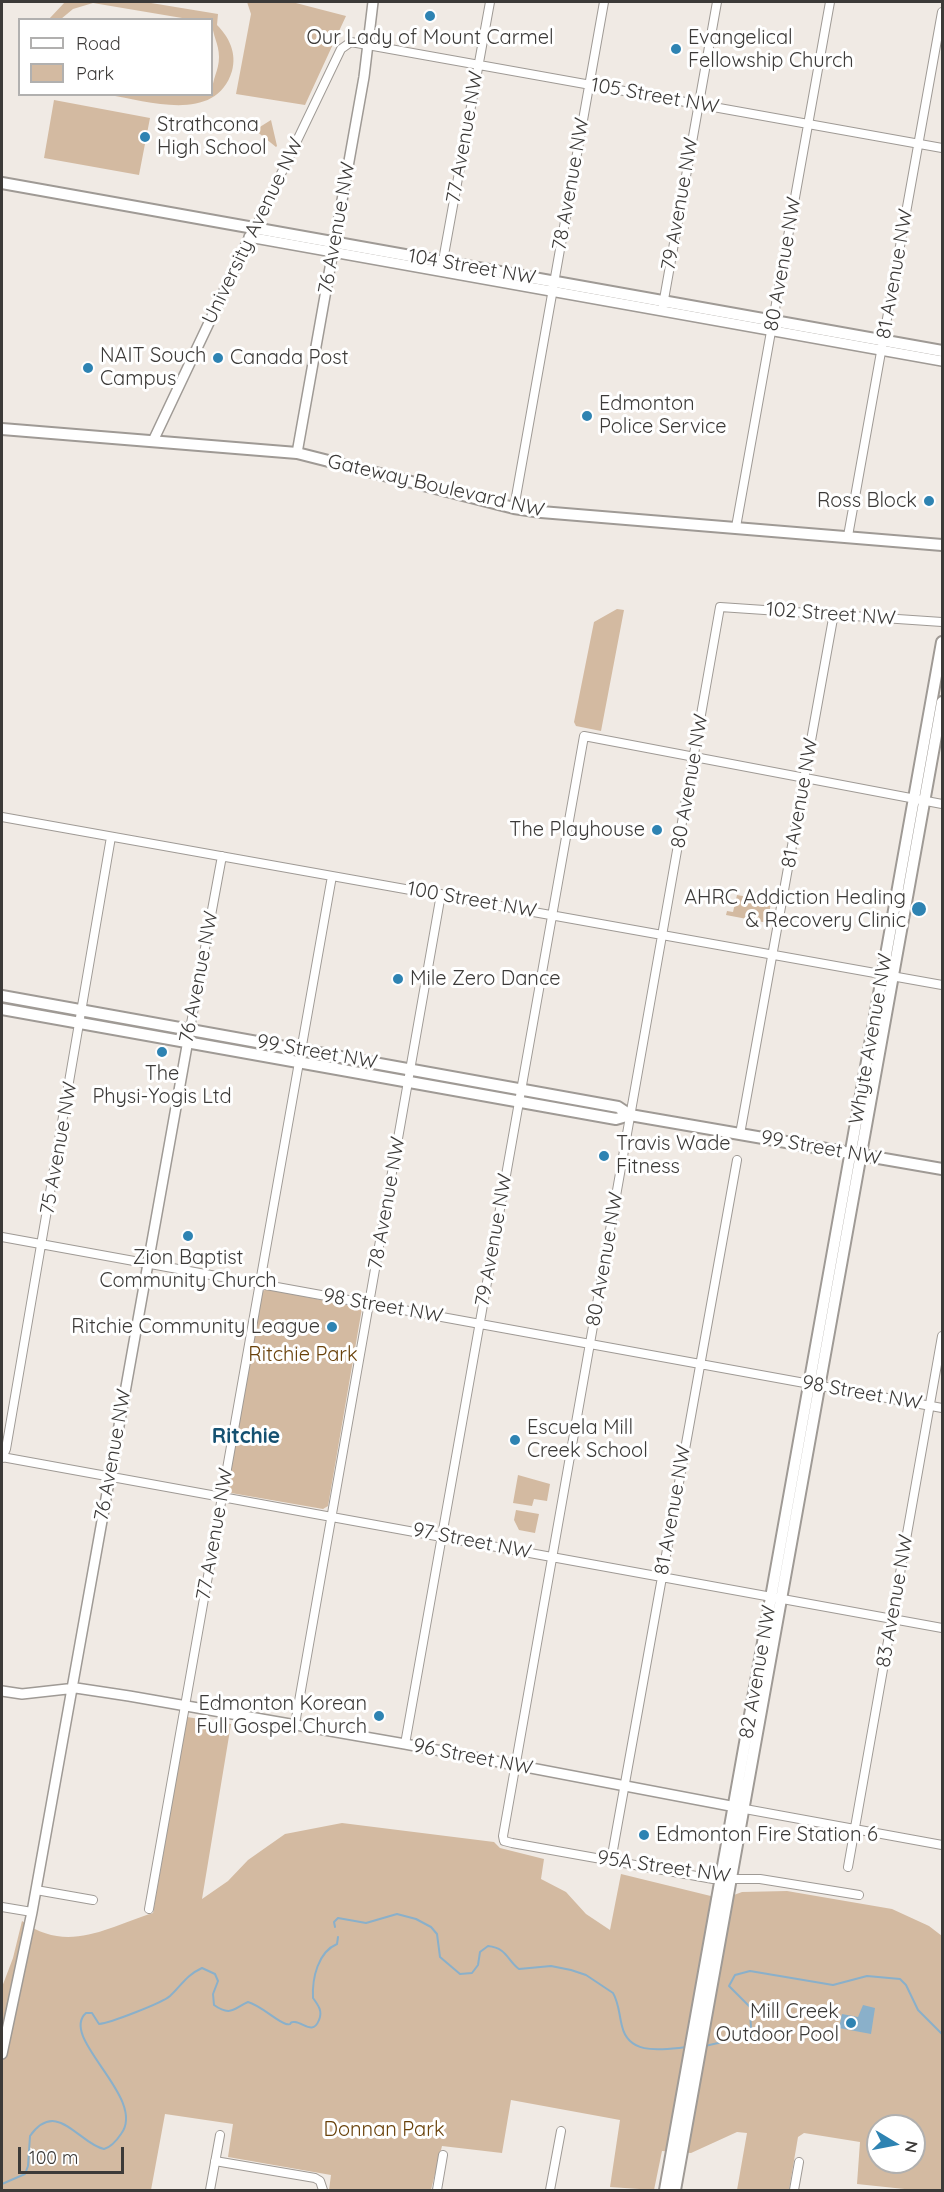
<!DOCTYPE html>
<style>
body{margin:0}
#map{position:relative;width:944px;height:2192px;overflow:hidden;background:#f0eae4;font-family:Quicksand,sans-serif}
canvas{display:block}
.frame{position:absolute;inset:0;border:3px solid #3c3a38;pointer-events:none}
.legend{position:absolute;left:18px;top:18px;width:195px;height:78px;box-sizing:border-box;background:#fff;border:2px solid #b1b0af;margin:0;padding:8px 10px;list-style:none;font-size:18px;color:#3c3a38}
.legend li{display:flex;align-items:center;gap:12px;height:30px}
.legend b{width:30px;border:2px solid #b1b0af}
.north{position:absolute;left:866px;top:2114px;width:60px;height:60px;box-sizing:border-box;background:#fff;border:2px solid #b1b0af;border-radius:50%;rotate:100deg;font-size:16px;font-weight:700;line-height:24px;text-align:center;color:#3c3a38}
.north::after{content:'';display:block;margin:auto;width:21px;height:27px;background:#2e83b2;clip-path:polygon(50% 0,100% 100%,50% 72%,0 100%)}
.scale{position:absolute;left:18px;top:2147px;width:106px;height:27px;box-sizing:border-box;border:3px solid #3c3a38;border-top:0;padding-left:8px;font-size:18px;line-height:21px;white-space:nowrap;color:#3c3a38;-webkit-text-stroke:4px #fff;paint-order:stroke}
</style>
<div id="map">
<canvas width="944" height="2192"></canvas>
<div class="frame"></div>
<ul class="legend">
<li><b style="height:8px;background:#fff"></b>Road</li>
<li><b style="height:16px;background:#d3baa1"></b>Park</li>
</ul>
<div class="north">N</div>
<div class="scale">100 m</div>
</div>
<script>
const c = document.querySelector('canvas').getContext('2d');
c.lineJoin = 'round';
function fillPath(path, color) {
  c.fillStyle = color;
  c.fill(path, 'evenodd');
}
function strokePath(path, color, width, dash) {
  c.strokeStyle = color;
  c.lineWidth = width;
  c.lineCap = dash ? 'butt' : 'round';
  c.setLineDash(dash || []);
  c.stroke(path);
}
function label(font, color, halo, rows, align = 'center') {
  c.font = font + ' Quicksand,sans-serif';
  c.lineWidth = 6;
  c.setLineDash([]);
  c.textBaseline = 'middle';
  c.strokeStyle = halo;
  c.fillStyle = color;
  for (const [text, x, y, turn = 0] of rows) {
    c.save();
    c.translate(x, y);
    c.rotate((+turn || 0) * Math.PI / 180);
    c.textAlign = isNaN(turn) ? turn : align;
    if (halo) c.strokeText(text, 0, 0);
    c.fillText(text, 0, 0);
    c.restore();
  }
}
const green = new Path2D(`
 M65,2H145L218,14L217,25C229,37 237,53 232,71C216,124 148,101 109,95L212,94C212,78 219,71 219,57C219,43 212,36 212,20L188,19L93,3L73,9L61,19H49Z
 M247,2H292L346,16L305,105L236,94L251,14Z
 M54,100L150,118L139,175L44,158Z
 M271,120L277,146L276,147L255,130Z
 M617,609L624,610L601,731L576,726L574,722L594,622Z
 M737,895L771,901L768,923L726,915L727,911L733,912Z
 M266,1289L362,1308L328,1506L323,1509L231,1493L227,1489L262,1292Z
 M518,1475L550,1484L547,1501L534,1499L532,1506L513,1503Z
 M516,1510L539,1514L535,1533L519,1530L514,1520Z
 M187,1717L231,1724L202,1899L228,1881L248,1860L285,1834L342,1823L494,1842L500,1848L544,1859L541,1879L566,1892L586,1914L610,1930L621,1874L723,1899L742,1892L787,1891L892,1909L929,1926L942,1936V2190H914L857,2184L860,2142L804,2133L798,2137L789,2190H737L747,2133L737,2132L691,2153L662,2151L654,2190L610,2187L620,2120L511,2100L502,2153L442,2146L431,2190H329L331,2175L228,2157L233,2124L165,2114L151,2190H2V1987L13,1958L22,1921C67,1954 106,1928 153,1913ZM878,2126H914V2162H878Z`);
const water = new Path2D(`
 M863,2005L875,2008L871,2034L839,2028L842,2014L858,2017Z`);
const stream = new Path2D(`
 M335,1927L334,1922L338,1918L366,1923L397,1914L416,1919L431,1927L437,1934L440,1957L460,1974L472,1973L478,1965L480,1952L488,1946C507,1948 507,1960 519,1969L551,1966L571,1970L586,1975L613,1993C619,2003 619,2015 622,2026C629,2057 664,2049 688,2047
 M705,2046L740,2038L751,2029L750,2007L729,1986L735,1975L750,1971L833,1985L867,1976L900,1979L906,1985L918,2010L942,2034
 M2,2184L25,2174L28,2166L30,2136C57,2098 79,2144 104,2149C112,2147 117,2140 121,2134C148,2098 58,2038 86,2013H92L99,2024C110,2023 162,2003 170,1996C183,1984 185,1976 202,1968L215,1974L218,1981L213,1994L214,2005C231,2017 234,2008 248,2002C260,2005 278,2022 286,2024C294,2026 287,2021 295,2022C304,2023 313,2035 319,2020C323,2011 318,2005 313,1998C312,1978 318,1952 337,1944L338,1937`);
const minor = new Path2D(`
 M255,228L341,49L351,42L942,148
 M442,266L490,2
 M663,305L717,2
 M514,508L604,2
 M736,527L830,2
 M848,536L942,12
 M2,817L942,985
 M190,1029L222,856
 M740,1134L834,613
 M2,1237L942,1408
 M2,1457L942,1628
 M2,1458L6,1449L111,837
 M295,1724L441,894
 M405,1744L584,736L942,804
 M745,1809L942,1845
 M611,1861L737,1160
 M848,1867L942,1336
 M36,1890L93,1900
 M859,1895L760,1879H713L512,1843L504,1841L503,1836L720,607L942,622
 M2,1907L32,1912
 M149,1909L332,876
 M215,2161L315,2178L320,2181L323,2190
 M210,2190L220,2135
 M437,2190L443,2155
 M550,2190L561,2131
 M794,2190L799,2162`);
const tertiary = new Path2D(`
 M249,237L942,361
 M153,441L251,234
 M297,453L364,77L373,2
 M2,1691L22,1694L76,1688L129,1696L405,1744L741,1808
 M2,2054L32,1912L190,1029`);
const secondary = new Path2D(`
 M2,183L942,351
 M2,429L297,453L514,508L541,512L942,545
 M2,996L618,1107L630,1115L942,1169
 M2,1009L616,1119L630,1115
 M665,2190L942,642
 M675,2190L942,702`);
const markers = [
 [430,16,6,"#2e83b2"],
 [676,49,6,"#2e83b2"],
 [145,137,6,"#2e83b2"],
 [218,358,6,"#2e83b2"],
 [88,368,6,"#2e83b2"],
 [587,416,6,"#2e83b2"],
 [929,501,6,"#2e83b2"],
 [657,830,6,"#2e83b2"],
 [919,909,8,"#2e83b2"],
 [398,979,6,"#2e83b2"],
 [162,1052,6,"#2e83b2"],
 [604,1156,6,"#2e83b2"],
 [188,1236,6,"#2e83b2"],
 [332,1327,6,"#2e83b2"],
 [515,1440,6,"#2e83b2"],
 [379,1716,6,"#2e83b2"],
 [644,1835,6,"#2e83b2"],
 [851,2023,6,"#2e83b2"]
];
const poiNames = [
 ["Our Lady of Mount Carmel",430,38,"center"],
 ["Evangelical",688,38],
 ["Fellowship Church",688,61],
 ["Strathcona",157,125],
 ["High School",157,148],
 ["NAIT Souch",100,356],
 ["Campus",100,379],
 ["Canada Post",230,358],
 ["Edmonton",599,404],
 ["Police Service",599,427],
 ["Ross Block",917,501,"right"],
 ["The Playhouse",645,830,"right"],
 ["AHRC Addiction Healing",906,898,"right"],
 ["& Recovery Clinic",906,921,"right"],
 ["Mile Zero Dance",410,979],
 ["The",162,1074,"center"],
 ["Physi-Yogis Ltd",162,1097,"center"],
 ["Travis Wade",616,1144],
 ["Fitness",616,1167],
 ["Zion Baptist",188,1258,"center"],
 ["Community Church",188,1281,"center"],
 ["Ritchie Community League",320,1327,"right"],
 ["Escuela Mill",527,1428],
 ["Creek School",527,1451],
 ["Edmonton Korean",367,1704,"right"],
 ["Full Gospel Church",367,1727,"right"],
 ["Edmonton Fire Station 6",656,1835],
 ["Mill Creek",839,2012,"right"],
 ["Outdoor Pool",839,2035,"right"]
];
const streetNames = [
 ["105 Street NW",655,96,10],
 ["77 Avenue NW",465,137,-80],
 ["78 Avenue NW",571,184,-80],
 ["79 Avenue NW",680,204,-80],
 ["76 Avenue NW",337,228,-80],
 ["University Avenue NW",253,231,-64],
 ["80 Avenue NW",783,264,-80],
 ["104 Street NW",472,267,10],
 ["81 Avenue NW",895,274,-80],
 ["Gateway Boulevard NW",436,486,13],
 ["102 Street NW",831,614,4],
 ["80 Avenue NW",690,781,-80],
 ["81 Avenue NW",800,803,-80],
 ["100 Street NW",472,900,10],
 ["76 Avenue NW",199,977,-79],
 ["Whyte Avenue NW",871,1039,-80],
 ["99 Street NW",317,1052,10],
 ["75 Avenue NW",59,1148,-80],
 ["99 Street NW",821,1148,10],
 ["78 Avenue NW",387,1203,-80],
 ["79 Avenue NW",494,1240,-80],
 ["80 Avenue NW",605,1259,-80],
 ["98 Street NW",383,1306,10],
 ["98 Street NW",862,1393,10],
 ["76 Avenue NW",113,1455,-80],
 ["81 Avenue NW",673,1510,-80],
 ["77 Avenue NW",215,1534,-80],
 ["97 Street NW",472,1541,11],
 ["83 Avenue NW",895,1601,-80],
 ["82 Avenue NW",758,1672,-80],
 ["96 Street NW",473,1757,11],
 ["95A Street NW",664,1867,8]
];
const parkNames = [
 ["Ritchie Park",303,1355],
 ["Donnan Park",384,2130]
];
const neighbourhoodNames = [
 ["Ritchie",246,1437]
];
fillPath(green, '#d3baa1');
fillPath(water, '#8ab0ca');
strokePath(stream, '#8ab0ca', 2);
strokePath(minor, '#9f9a95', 10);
strokePath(tertiary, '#9f9a95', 12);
strokePath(secondary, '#9f9a95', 14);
strokePath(minor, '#fff', 8);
strokePath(tertiary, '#fff', 9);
strokePath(secondary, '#fff', 10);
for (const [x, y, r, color] of markers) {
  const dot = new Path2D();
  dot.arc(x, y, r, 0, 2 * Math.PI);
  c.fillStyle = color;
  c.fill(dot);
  strokePath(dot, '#fff', 2);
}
label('20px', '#3c3a38', '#fff', poiNames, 'left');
label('20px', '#3c3a38', '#fff', streetNames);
label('20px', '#69410a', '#fff', parkNames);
label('bold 21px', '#155171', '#fff', neighbourhoodNames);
</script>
